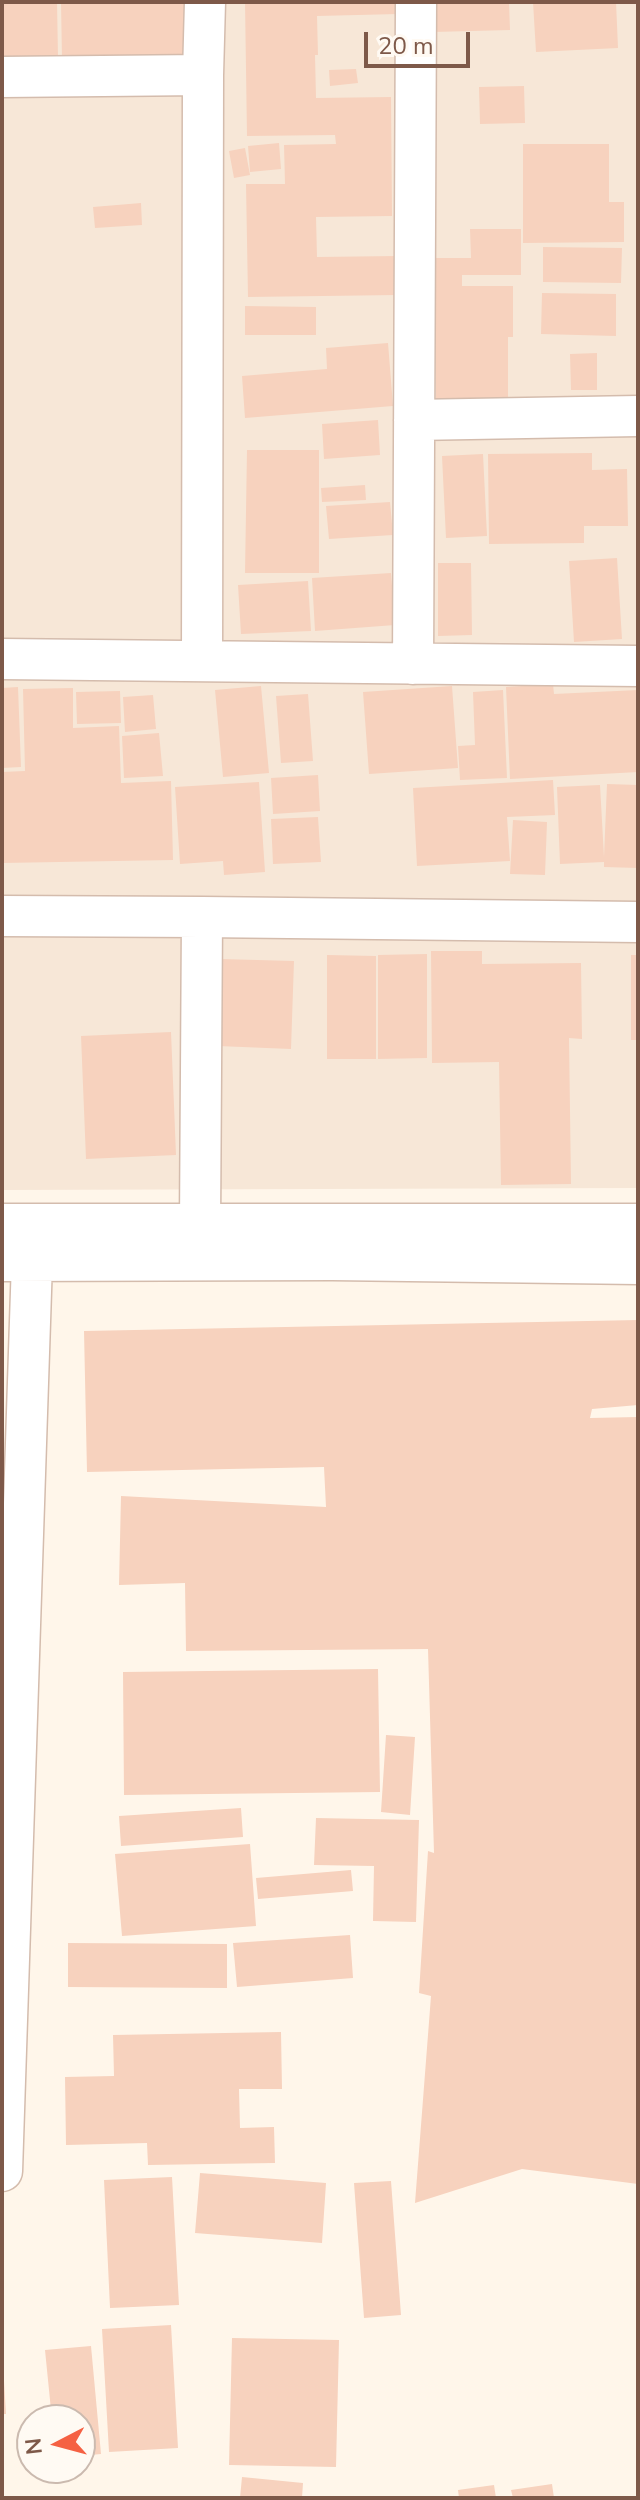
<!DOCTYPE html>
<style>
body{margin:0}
#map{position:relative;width:640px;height:2500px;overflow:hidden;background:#fff6ea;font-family:"Nunito Sans",sans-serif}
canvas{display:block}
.frame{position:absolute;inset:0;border:4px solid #7e5949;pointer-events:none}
.north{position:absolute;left:16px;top:2404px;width:80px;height:80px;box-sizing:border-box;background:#fffaf3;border:2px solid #cbbaaf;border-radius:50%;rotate:264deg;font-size:22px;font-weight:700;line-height:32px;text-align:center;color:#7e5949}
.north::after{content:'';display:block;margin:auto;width:28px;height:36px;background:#f56143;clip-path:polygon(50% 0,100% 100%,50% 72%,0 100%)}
.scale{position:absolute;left:364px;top:32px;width:106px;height:36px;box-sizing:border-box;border:4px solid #7e5949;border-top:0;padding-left:10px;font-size:24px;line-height:28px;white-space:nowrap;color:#7e5949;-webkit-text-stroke:6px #fffaf3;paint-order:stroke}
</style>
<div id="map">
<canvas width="640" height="2500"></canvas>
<div class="frame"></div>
<div class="north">N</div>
<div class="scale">20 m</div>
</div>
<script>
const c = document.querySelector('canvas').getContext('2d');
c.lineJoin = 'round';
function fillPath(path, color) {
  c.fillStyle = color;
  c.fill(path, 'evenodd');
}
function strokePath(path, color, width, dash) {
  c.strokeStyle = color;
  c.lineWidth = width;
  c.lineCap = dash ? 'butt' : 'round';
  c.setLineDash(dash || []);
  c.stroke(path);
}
const residential = new Path2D(`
 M2,2H638V1188L2,1190Z`);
const building = new Path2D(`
 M2,2H57L58,57L2,58Z
 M61,2H184L185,57L62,59Z
 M245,2H398V14L317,16L318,55H315L316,98L391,97L392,216L316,217L317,257L397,256V295L248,297L246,184H285L284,145L336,144L335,135L247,136Z
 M432,2H509L510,30L433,32Z
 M533,2H616L618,48L536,52Z
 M356,69L358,83L330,86L329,70Z
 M524,86L525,123L480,124L479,87Z
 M279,143L281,169L250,172L248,146Z
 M523,144H609V202H624V242L523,243Z
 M245,148L250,175L234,178L229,151Z
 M141,203L142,225L95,228L93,207Z
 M470,229H521V275H462V286H513V337H508V402H436L435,258H471Z
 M543,247L622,248L621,283L543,282Z
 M542,293L616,294V336L541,334Z
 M245,306L316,307V335H245Z
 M388,343L393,406L245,418L242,376L327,369L326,348Z
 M597,353V390H571L570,354Z
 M378,420L380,455L324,459L322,424Z
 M247,450H319V573H245Z
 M592,453V470L627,469L628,526H584V543L489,544L488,454Z
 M483,454L487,536L446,538L442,456Z
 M365,485L366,500L322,502L321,488Z
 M390,502L393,535L329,539L326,506Z
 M617,558L622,639L574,642L569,561Z
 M438,563H471L472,635L438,636Z
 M391,573L395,625L315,631L312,578Z
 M308,581L311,631L241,634L238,585Z
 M553,684L554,694L638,690V772L510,779L506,687Z
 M261,686L269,773L223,777L215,690Z
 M452,686L458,768L369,774L363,692Z
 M18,687L21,767L2,768V688Z
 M73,688V728L119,726L121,783L171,781L173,860L2,863V772L25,771L23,689Z
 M503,690L507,778L460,780L458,746L475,745L473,692Z
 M120,691L121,723L77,724L76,692Z
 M308,694L313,761L281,763L276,696Z
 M153,695L156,729L125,732L123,697Z
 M159,733L163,776L124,778L122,736Z
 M318,775L320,811L273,814L271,778Z
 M553,780L555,815L507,817L510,861L417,866L413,788Z
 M259,782L265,872L224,875L223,861L180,864L175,787Z
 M607,784L638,785V868L604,867V862L560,864L557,787L600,785L604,857Z
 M318,817L321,862L273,864L271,819Z
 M513,820L547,822L545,875L510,874Z
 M431,951H482V964L581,963L582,1039L569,1038L571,1184L501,1185L499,1062L432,1063Z
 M427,954V1058L378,1059V955Z
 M327,955L376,956V1059H327Z
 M631,955H638V1040H631Z
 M220,959L294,961L291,1049L218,1046Z
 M171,1032L176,1155L86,1159L81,1036Z
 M638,1320V1405L592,1409L590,1418L638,1417V2184L522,2169L415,2203L431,1996L419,1993L428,1851L434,1853L428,1649L186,1651L185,1583L119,1585L121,1496L326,1507L324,1467L87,1472L84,1331Z
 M378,1669L380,1792L124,1795L123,1672Z
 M386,1735L415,1737L410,1815L381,1812Z
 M241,1808L243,1837L121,1846L119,1816Z
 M316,1818L419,1820L416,1922L373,1921L374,1866L314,1865Z
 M250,1844L256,1926L122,1936L115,1854Z
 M351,1870L353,1891L258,1899L256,1878Z
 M350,1935L353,1978L237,1987L233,1943Z
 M68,1943L227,1944V1988L68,1987Z
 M281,2032L282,2089H239L240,2128L274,2127L275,2163L148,2165L147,2143L66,2145L65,2077L114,2076L113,2035Z
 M200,2173L326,2183L322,2243L195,2233Z
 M172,2177L179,2305L110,2308L104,2180Z
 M391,2181L401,2315L364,2318L354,2183Z
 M171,2325L178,2448L109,2452L102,2329Z
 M232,2338L339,2340L336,2467L229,2465Z
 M91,2346L101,2454L80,2456V2420H52L45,2350Z
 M2,2381H4L6,2414H2Z
 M242,2477L303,2483L302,2498H240Z
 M552,2484L554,2498H513L511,2490Z
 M494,2485L496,2498H459L458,2490Z`);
const minor = new Path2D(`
 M2,77L203,75
 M414,420L638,416
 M2,659L638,666
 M202,661L203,75L205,2
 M413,664L416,2
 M2,916L202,917L200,1224
 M202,917L638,922
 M2,1224H638
 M2,1261L332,1260L638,1264
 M2,2171L32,1261`);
fillPath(residential, '#f7e7d7');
fillPath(building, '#f7d2be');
strokePath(minor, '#d4bcad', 43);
strokePath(minor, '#fff', 40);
</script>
